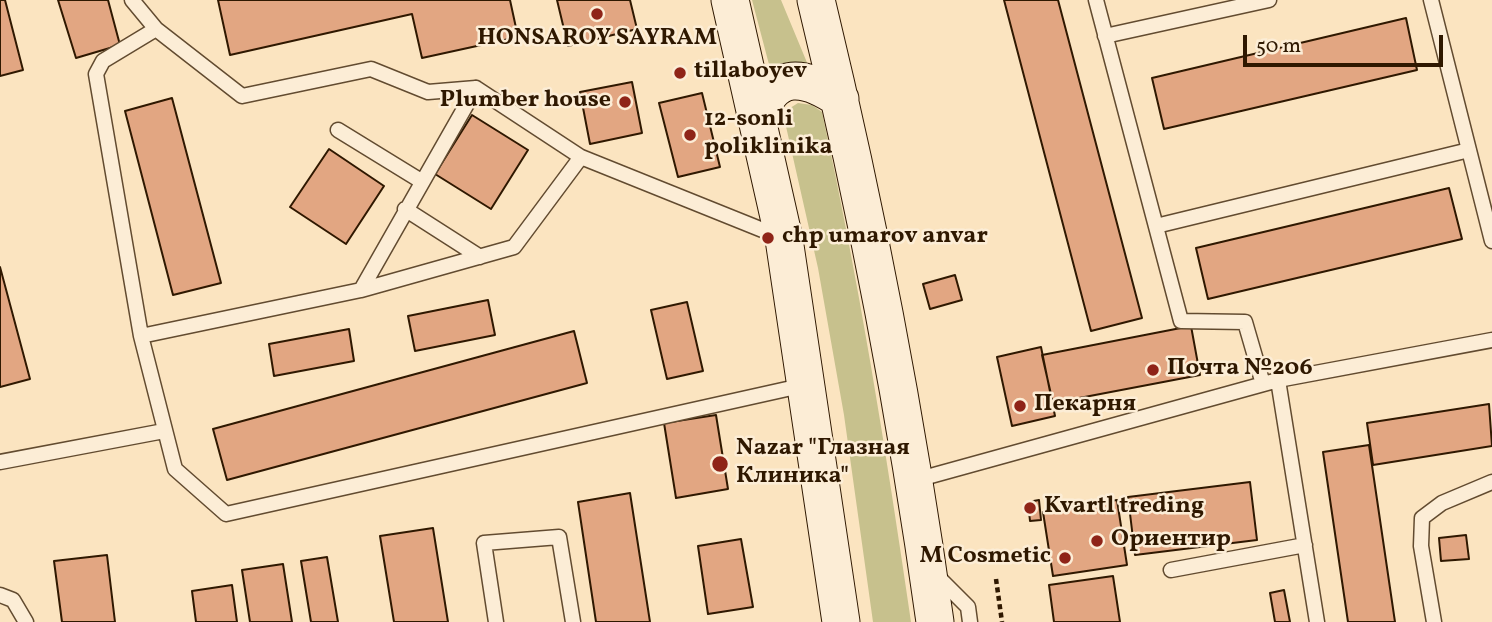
<!DOCTYPE html>
<meta charset="utf-8">
<style>
body{margin:0}
#map{position:relative;width:1492px;height:622px;overflow:hidden;background:#fbe4c0;font-family:Vollkorn,serif}
canvas{display:block}
.scale{position:absolute;left:1243px;top:35px;width:200px;height:32px;box-sizing:border-box;border:4px solid #2f1800;border-top:0;padding-left:9px;font-size:21px;line-height:24px;white-space:nowrap;color:#2f1800;-webkit-text-stroke:5px #fcedd6;paint-order:stroke}
</style>
<div id="map">
<canvas width="1492" height="622"></canvas>
<div class="scale">50 m</div>
</div>
<script>
const c = document.querySelector('canvas').getContext('2d');
c.lineJoin = 'round';
function fillPath(path, color) {
  c.fillStyle = color;
  c.fill(path, 'evenodd');
}
function strokePath(path, color, width, dash) {
  c.strokeStyle = color;
  c.lineWidth = width;
  c.lineCap = dash ? 'butt' : 'round';
  c.setLineDash(dash || []);
  c.stroke(path);
}
function label(font, color, halo, rows, align = 'center') {
  c.font = font + ' Vollkorn,serif';
  c.lineWidth = 5;
  c.setLineDash([]);
  c.textBaseline = 'middle';
  c.strokeStyle = halo;
  c.fillStyle = color;
  for (const [text, x, y, turn = 0] of rows) {
    c.save();
    c.translate(x, y);
    c.rotate((+turn || 0) * Math.PI / 180);
    c.textAlign = isNaN(turn) ? turn : align;
    if (halo) c.strokeText(text, 0, 0);
    c.fillText(text, 0, 0);
    c.restore();
  }
}
const green = new Path2D(`
 M752,0H781L808,65L771,72Z
 M798,103L812,105L822,112C859,281 886,451 911,622H873L844,415L818,268L785,122L787,110Z`);
const building = new Path2D(`
 M0,0H5L23,70L0,76Z
 M58,0H108L120,45L76,58Z
 M218,0H510L518,37L422,58L412,14L230,55Z
 M557,0H630L637,29L568,46Z
 M1004,0H1058L1142,318L1091,331Z
 M1406,18L1417,70L1164,129L1152,78Z
 M632,82L642,133L590,144L580,92Z
 M702,93L720,167L678,177L659,103Z
 M172,98L221,283L173,295L125,111Z
 M472,115L528,150L491,209L435,174Z
 M329,149L384,186L346,244L290,207Z
 M1449,188L1462,239L1208,299L1196,248Z
 M0,267L30,379L0,387Z
 M955,275L962,300L930,309L923,284Z
 M488,300L495,335L415,351L408,316Z
 M687,302L703,371L667,379L651,310Z
 M1191,326L1200,375L1053,403L1042,355Z
 M349,329L354,361L274,376L269,344Z
 M574,331L587,383L227,480L213,429Z
 M1041,347L1055,416L1012,426L997,357Z
 M1489,404L1492,446L1373,465L1367,423Z
 M716,415L728,489L676,498L664,423Z
 M1369,445L1395,622H1348L1323,452Z
 M1250,482L1257,540L1135,555L1128,497Z
 M630,493L650,622H596L578,502Z
 M1039,500L1041,520L1030,521L1028,502Z
 M1117,500L1127,565L1053,576L1043,512Z
 M433,528L448,622H394L380,536Z
 M1466,535L1469,559L1441,561L1439,538Z
 M741,539L753,607L708,614L698,546Z
 M107,555L115,622H62L54,561Z
 M327,557L338,622H311L301,561Z
 M283,564L292,622H250L242,570Z
 M1113,576L1120,622H1054L1049,585Z
 M232,585L237,622H196L192,591Z
 M1284,590L1290,622H1275L1270,593Z`);
const path = new Path2D(`
 M996,579L1002,622`);
const service = new Path2D(`
 M132,0L156,29L242,96L371,69L428,92L476,88L581,157L780,237
 M1096,0L1181,321L1245,322L1263,384
 M1431,0L1492,241
 M156,29L103,61L96,74L141,336L361,290L514,247L581,157
 M1105,36L1269,0
 M338,130L421,181
 M405,209L480,257
 M1156,226L1469,150
 M361,290L476,88
 M141,336L175,469L226,514L805,385
 M1278,380L1317,622
 M0,462L164,431
 M916,480L1278,380L1492,340
 M1171,570L1305,545
 M935,574L968,607L970,622
 M0,595L13,600L26,622
 M496,622L484,543L559,537L573,622
 M1434,622L1421,546L1422,518L1442,503L1492,482`);
const secondary = new Path2D(`
 M730,0L784,239L841,622
 M816,0C866,206 906,412 935,622
 M759,115C774,70 805,75 840,99`);
const markers = [
 [597,14,7,"#8f2418"],
 [680,73,7,"#8f2418"],
 [625,102,7,"#8f2418"],
 [690,135,7,"#8f2418"],
 [768,238,7,"#8f2418"],
 [1153,370,7,"#8f2418"],
 [1020,406,7,"#8f2418"],
 [720,464,9,"#8f2418"],
 [1030,508,7,"#8f2418"],
 [1097,541,7,"#8f2418"],
 [1065,558,7,"#8f2418"]
];
const poiNames = [
 ["HONSAROY SAYRAM",597,40,"center"],
 ["tillaboyev",694,73],
 ["Plumber house",611,102,"right"],
 ["12-sonli",704,121],
 ["poliklinika",704,149],
 ["chp umarov anvar",782,238],
 ["Почта №206",1167,370],
 ["Пекарня",1034,406],
 ["Nazar \"Глазная",736,450],
 ["Клиника\"",736,478],
 ["Kvartl treding",1044,508],
 ["Ориентир",1111,541],
 ["M Cosmetic",1051,558,"right"]
];
fillPath(green, '#c7c18d');
fillPath(building, '#e2a682');
strokePath(building, '#2f1800', 2);
strokePath(service, '#624b30', 17);
strokePath(secondary, '#2f1800', 39);
strokePath(path, '#2f1800', 4.5, [5, 3.5]);
strokePath(service, '#fcedd6', 14);
strokePath(secondary, '#fcedd6', 37);
for (const [x, y, r, color] of markers) {
  const dot = new Path2D();
  dot.arc(x, y, r, 0, 2 * Math.PI);
  c.fillStyle = color;
  c.fill(dot);
  strokePath(dot, '#fcedd6', 2.5);
}
label('bold 24px', '#2f1800', '#fcedd6', poiNames, 'left');
</script>
